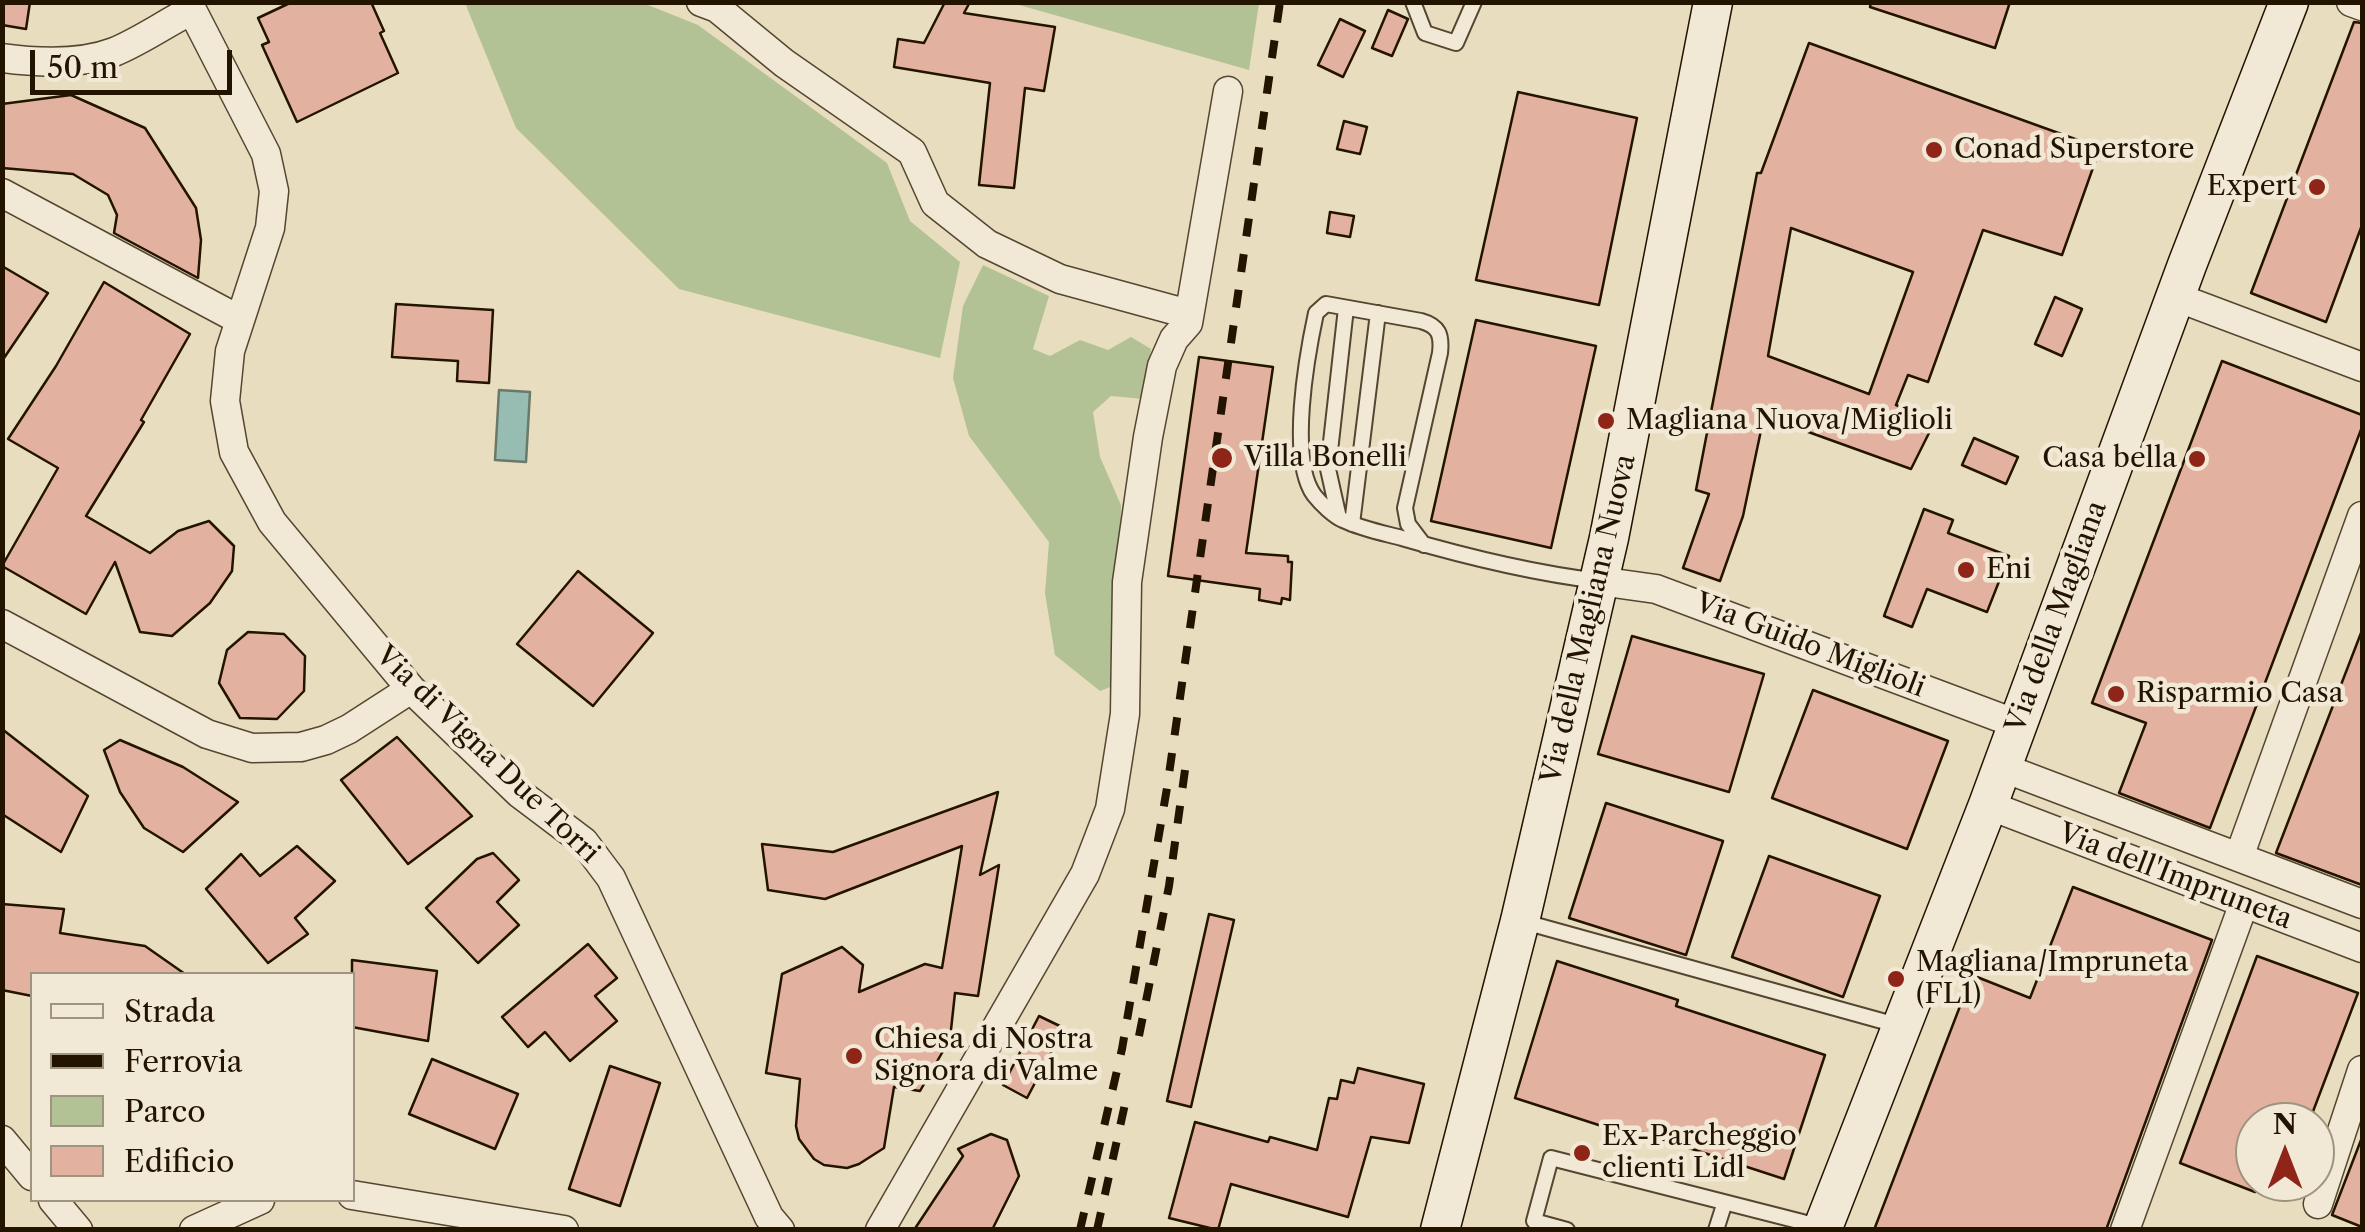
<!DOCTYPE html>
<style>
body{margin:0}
#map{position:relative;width:2365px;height:1232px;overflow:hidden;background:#e9ddbf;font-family:"Libre Caslon Text",serif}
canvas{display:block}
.frame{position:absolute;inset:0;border:5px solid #231400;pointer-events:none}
.legend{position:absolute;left:30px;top:972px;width:325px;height:230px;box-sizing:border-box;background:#f1e9d5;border:2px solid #9f9480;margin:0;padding:12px 18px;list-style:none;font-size:30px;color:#231400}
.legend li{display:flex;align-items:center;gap:20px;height:50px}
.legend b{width:50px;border:2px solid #9f9480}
.north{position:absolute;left:2235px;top:1102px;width:100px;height:100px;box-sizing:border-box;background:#f1e9d5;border:2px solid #9f9480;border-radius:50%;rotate:0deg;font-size:28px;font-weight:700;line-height:40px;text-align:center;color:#231400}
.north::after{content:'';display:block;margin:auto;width:35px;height:45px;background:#8f2418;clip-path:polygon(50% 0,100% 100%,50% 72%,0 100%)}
.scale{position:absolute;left:30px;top:50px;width:202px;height:45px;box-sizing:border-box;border:5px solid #231400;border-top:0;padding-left:12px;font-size:30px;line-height:35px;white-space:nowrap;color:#231400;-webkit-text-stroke:8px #f1e9d5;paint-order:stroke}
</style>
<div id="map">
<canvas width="2365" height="1232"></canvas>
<div class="frame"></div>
<ul class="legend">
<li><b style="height:12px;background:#f1e9d5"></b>Strada</li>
<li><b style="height:12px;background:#231400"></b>Ferrovia</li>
<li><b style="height:28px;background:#b3c294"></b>Parco</li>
<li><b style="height:28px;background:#e3b19f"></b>Edificio</li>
</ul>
<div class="north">N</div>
<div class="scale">50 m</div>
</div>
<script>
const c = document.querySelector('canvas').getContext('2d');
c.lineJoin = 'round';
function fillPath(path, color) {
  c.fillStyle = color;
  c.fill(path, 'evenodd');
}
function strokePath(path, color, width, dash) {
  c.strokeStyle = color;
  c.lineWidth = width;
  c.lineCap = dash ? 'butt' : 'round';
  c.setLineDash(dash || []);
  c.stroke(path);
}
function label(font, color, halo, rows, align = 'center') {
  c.font = font + ' "Libre Caslon Text",serif';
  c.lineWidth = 9;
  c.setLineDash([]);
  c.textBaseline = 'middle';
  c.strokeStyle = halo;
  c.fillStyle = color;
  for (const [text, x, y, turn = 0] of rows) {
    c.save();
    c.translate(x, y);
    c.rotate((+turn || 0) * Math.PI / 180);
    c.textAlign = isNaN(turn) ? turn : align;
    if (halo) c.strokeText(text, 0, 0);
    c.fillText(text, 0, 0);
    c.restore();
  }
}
const green = new Path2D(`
 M465,3H643L698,25L887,163L910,221L960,262L940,358L679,289L516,128Z
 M1012,3H1259L1249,70Z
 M983,265L1049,296L1033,349L1050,356L1080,340L1108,350L1131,337L1151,349L1144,399L1111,396L1093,412L1100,457L1121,505L1118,684L1100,691L1055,655L1045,593L1049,542L969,436L953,378L963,306Z`);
const water = new Path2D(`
 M499,390L530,392L526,462L495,460Z`);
const building = new Path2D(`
 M2,2H30L26,29L2,25Z
 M292,2H371L384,31L380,33L398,73L297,122L262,45L269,42L258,18Z
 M945,2H970L964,13L1055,27L1044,91L1025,88L1014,188L979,185L990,83L894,67L898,39L924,43Z
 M1871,2H2010L1995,48L1870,7Z
 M1388,10L1408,19L1392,56L1372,48Z
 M1340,19L1365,31L1343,77L1318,65Z
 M2354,22L2362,23V225L2326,322L2251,293Z
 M1809,43L2100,148L2062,255L1983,230L1928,382L1908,375L1896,405L1935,421L1911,469L1764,416L1743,516L1720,581L1683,568L1709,494L1696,490L1757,173H1761ZM1791,228L1913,272L1869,394L1768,356Z
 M1518,92L1637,118L1599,305L1476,280Z
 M71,95L145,128L196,208L201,240L198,278L114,233L117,215L108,195L73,174L2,168V104Z
 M1344,121L1367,127L1360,154L1337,149Z
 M1330,212L1354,216L1350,237L1327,233Z
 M2,266L48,293L2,361Z
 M104,282L190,334L141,420L144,422L86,516L150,553L178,531L209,521L234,546L232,571L210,603L172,636L140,632L115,562L86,614L2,566L58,468L8,439L56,366Z
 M2055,297L2082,309L2062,356L2035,344Z
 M396,304L493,310L489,383L457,381L458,361L392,357Z
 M1476,320L1596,346L1551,548L1431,521Z
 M1199,357L1273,367L1246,553L1288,556V562H1292L1290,600L1282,598L1281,604L1259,600L1260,589L1168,576Z
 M2222,361L2362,415V427L2210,828L2119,793L2146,723L2092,703Z
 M1974,438L2018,457L2006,484L1962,465Z
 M1924,509L1953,520L1948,533L2009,556L1987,612L1927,589L1912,627L1884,616Z
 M578,571L653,633L593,706L517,644Z
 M248,632L284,634L305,656L304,691L277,719L240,718L219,683L227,650Z
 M2361,633L2362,634V885L2276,853Z
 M1632,636L1764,674L1729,792L1598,754Z
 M1813,690L1948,741L1907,849L1772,798Z
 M2,729L88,796L61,852L2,814Z
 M397,737L472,816L408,864L341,780Z
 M120,740L183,767L238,802L183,852L144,828L120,792L104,750Z
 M998,792L980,875L999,865L978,996L955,993L950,1039L920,1091L894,1087L884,1148L859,1164L847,1168L824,1165L814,1159L799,1139L796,1126L800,1079L766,1073L782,974L842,947L863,965L859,992L925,964L942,968L962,846L825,899L768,890L762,844L833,852Z
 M1606,803L1723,841L1686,955L1569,918Z
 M297,846L335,881L295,918L308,934L268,963L206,889L241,854L260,876Z
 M493,853L519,880L497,902L519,925L478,963L426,908L477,859Z
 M1769,856L1880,896L1843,997L1732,957Z
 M2073,887L2212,940L2106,1230H1874L1972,975L2030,998Z
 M2,904L64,909L60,933L145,946L185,974H32V996L2,990Z
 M1209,914L1234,920L1191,1107L1167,1101Z
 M588,944L617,978L595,996L617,1021L570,1061L545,1032L528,1047L502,1017Z
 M2257,956L2358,993L2309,1122H2255V1192L2180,1163Z
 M352,960L437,971L428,1041L352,1027Z
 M1557,961L1678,1000L1676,1006L1825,1055L1784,1179L1643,1133L1642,1139L1515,1098Z
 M1039,1016L1064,1028L1027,1098L1003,1085Z
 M432,1059L518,1094L495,1149L409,1114Z
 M610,1066L660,1083L620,1206L569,1189Z
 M1358,1068L1424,1084L1409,1143L1371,1137L1348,1217L1231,1184L1218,1230L1169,1218L1195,1122L1268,1142L1270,1137L1317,1150L1329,1098L1337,1099L1341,1080L1354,1083Z
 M991,1134L1007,1140L1019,1176L992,1230H914L963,1156L958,1149Z
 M2361,1140H2362V1227L2332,1215Z`);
const lane = new Path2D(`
 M1413,2L1425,33L1456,43L1474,2
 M1339,518L1328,469L1346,308
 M1352,524L1378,313
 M1424,545L1408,524L1405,508L1440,353C1442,335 1439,326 1421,321L1326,304L1316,313C1307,355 1288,459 1314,495C1321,504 1334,516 1343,520C1362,529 1383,533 1402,538C1467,557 1532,573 1599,581
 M1521,921L1900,1026
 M1567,1230L1534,1221L1551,1158L1822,1227
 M1716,1230L1724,1205`);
const street = new Path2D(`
 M701,2L717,8L784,63L912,152L935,203L987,244L1060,279L1181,312L1188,323
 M2351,2L2362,6
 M192,10L266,154L274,191L270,228L230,351L225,401L234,452L272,522L411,689L519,793L584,842L611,878L769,1217L780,1230
 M2,58C39,63 80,65 114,52C141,41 166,23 192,10
 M2,193L238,319
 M2176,297L2362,367
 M1599,581L1656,589L2017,724
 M2,624L207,734L252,748L301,747L326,740L349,729L411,689
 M2001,767L2362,904
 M1988,805L2362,948
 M2239,857L2362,516
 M2,1140L32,1176
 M352,1195L564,1230
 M53,1200L78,1230
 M2318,1204L2362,1070
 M194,1230L260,1200
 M880,1230L1085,874L1110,809L1125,714L1127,582L1148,437L1162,366L1174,339L1188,323L1228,91
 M2125,1230L2244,903`);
const secondary = new Path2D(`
 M1440,1230L1520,921L1609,538L1713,2
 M1822,1230L1988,805L2187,265L2289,2`);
const rail = new Path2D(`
 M1139,1036L1169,886L1185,770
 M1080,1230L1122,1049L1167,788L1280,2
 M1097,1230L1125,1104`);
const markers = [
 [1934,150,10,"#8f2418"],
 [2317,187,10,"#8f2418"],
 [1606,421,10,"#8f2418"],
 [1222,458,12,"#8f2418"],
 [2197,459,10,"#8f2418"],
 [1966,570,10,"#8f2418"],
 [2116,694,10,"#8f2418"],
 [1896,979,10,"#8f2418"],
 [854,1056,10,"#8f2418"],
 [1582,1153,10,"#8f2418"]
];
const poiNames = [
 ["Conad Superstore",1954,150],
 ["Expert",2297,187,"right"],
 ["Magliana Nuova/Miglioli",1626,421],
 ["Villa Bonelli",1244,458],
 ["Casa bella",2177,459,"right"],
 ["Eni",1986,570],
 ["Risparmio Casa",2136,694],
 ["Magliana/Impruneta",1916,963],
 ["(FL1)",1916,995],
 ["Chiesa di Nostra",874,1040],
 ["Signora di Valme",874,1072],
 ["Ex-Parcheggio",1602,1137],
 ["clienti Lidl",1602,1169]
];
const streetNames = [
 ["Via della Magliana",2057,617,-70],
 ["Via della Magliana Nuova",1589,619,-77],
 ["Via Guido Miglioli",1810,646,21],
 ["Via di Vigna Due Torri",487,755,44],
 ["Via dell'Impruneta",2175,877,21]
];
fillPath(green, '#b3c294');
fillPath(water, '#97bcb1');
strokePath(water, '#69796a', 2.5);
fillPath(building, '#e3b19f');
strokePath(building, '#231400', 2.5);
strokePath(lane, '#544630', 18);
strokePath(street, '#544630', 31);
strokePath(secondary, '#231400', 41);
strokePath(lane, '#f1e9d5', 14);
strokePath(street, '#f1e9d5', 28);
strokePath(secondary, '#f1e9d5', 38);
strokePath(rail, '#231400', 8, [18, 18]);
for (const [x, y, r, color] of markers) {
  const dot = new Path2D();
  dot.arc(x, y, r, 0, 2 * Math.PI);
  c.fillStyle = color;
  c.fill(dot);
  strokePath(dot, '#f1e9d5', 4);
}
label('28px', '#231400', '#f1e9d5', poiNames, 'left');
label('28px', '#231400', '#f1e9d5', streetNames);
</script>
